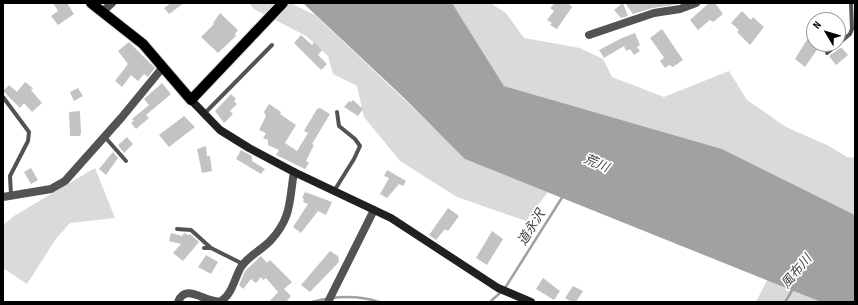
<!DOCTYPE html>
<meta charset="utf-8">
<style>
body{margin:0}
#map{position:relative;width:858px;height:305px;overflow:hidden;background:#fff;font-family:"Sofia Sans Condensed",sans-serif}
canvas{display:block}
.frame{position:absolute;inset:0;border:4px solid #000;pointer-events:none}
.north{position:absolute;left:806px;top:12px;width:40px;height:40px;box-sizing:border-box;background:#fff;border:1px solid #999;border-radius:50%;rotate:308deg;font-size:11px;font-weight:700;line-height:16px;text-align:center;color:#000}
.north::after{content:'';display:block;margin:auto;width:14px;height:18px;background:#000;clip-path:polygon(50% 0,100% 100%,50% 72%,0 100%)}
</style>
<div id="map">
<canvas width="858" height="305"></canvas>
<div class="frame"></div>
<div class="north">N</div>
</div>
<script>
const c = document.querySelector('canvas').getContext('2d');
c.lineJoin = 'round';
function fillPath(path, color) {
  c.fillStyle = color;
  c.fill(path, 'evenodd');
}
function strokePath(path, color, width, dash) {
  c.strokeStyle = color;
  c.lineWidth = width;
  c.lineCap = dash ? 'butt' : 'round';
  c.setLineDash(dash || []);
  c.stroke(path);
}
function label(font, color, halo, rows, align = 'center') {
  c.font = font + ' "Sofia Sans Condensed","Noto Sans JP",sans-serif';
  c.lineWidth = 3.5;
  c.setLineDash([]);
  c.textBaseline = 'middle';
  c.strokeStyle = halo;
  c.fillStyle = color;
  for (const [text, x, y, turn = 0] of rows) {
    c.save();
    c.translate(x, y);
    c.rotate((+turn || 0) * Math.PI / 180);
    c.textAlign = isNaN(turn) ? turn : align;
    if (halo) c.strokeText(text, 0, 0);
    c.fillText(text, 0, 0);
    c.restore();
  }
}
const green = new Path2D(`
 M249,3H290L315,15L468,160L548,192L526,221L457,197L400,161L364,117L357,86L333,74L328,56L306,36L254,9Z
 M452,3H490L506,13L524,38L580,48L603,59L612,77L664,97L729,71L747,100L786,127L827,145L847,157L855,158V215L722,149L504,86Z
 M95,168L115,218L70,223L55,240L27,284L3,268V225L14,216Z
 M767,280L821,302H756Z`);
const water = new Path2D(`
 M303,3H452L504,86L722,149L855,215V302H821L465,159L403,97Z`);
const stream = new Path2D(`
 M505,288L563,196
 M312,302C334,296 358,295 379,302
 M490,302L501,292
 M785,302L793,289`);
const building = new Path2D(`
 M53,3H67L74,14L58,25L51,16L58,11Z
 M171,3H184L169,14L164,8Z
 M555,3H568L572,7L557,29L550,25L552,23L547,20L554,11L550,8Z
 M623,3L628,16L621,18L614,10Z
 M625,3H678V4L653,8L633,14Z
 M709,3H715L723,14L713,22L710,20L698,30L690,20Z
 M742,11L751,20L753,17L764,27L750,45L737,32L739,30L731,23Z
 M220,13L238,30L235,34L236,36L218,53L201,37L214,24L213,23Z
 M662,29L683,60L673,67L669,65L665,68L660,61L664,58L663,56L650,38Z
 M635,33L640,45L637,47L640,51L634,55L630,49L626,51L624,46L604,58L599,50L622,38Z
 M301,35L312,45L314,42L322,50L318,55L327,64L321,70L294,43Z
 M808,38L814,44H821L805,67L795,59Z
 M129,42L155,68L148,77L144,74L138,81L131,75L122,87L115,81L128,64L118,51Z
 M840,48H842L848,55L836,65L829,56Z
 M25,82L33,88L31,90L42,103L32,112L24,103L20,108L3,91L9,85L17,92Z
 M162,83L171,94L146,115L149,118L136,129L131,123L134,121L132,119L149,105L144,99Z
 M78,88L83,96L74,101L70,92Z
 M231,94L236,99L234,101L237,104L230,111L233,114L224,123L215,111Z
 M353,100L363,109L358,116L344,107L349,101L351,102Z
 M269,104L281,112L280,114L296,125L285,143L297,151L308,133L304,131L317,109L320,108L330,114L312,144L314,145L306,161L309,163L305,169L276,155L279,150L268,145V140L263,138L266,133L259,130L266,116L264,112Z
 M80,111L81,133L80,136H70L69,112Z
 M184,116L195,127L169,147L159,135Z
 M127,137L133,144L124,153L118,145Z
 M206,146L207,156H210L212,171L202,173L197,149Z
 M241,150L252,156V161L265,169L261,174L236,159Z
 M113,152L118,158L106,175L99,169Z
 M31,168L38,180L31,184L24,172Z
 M387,170L406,181L403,186L399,184L387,198L380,194L389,178L384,176Z
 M305,192L332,202L326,215L318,211L301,233L293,227L308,204L303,202L304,199L302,198Z
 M448,208L459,216L448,231L445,229L436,240L429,235Z
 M492,231L503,239L487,265L476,258Z
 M171,233L182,236L184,233L188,235L190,234L199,242L183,261L173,253L181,244L169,241Z
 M330,251L338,256L339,262L310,292L301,285Z
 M206,255L218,262L211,274L198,267Z
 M261,256L267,263L270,260L292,282L284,289L291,296L286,302H269L278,292L266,278L263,280L261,277L256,283L251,279L243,289L239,285L245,271Z
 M543,278L560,291L554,300L536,289Z
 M573,286L583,291L576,302H572L565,298Z`);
const lane = new Path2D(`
 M838,44L850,34L852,29L851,3
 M827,53L838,44
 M3,97L29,132L28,141L10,176L11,195
 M204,114L272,45
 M104,136L126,161
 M334,191L354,159L360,146L355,139L339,126L337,112
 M177,229L191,230L211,248
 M204,248H211L243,264`);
const street = new Path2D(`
 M102,12L112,3
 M589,35L654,13L680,9L696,3
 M3,197L51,189L65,181L122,117L163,67
 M178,302C186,281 207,305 221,301C232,295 235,277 241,267C249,255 262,250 271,240C292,217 289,201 294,172
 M328,302L374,210`);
const secondary = new Path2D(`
 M191,100L220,130L249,148L294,172L391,218L498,288L531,302`);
const primary = new Path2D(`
 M91,3L143,44L191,100L283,3`);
const waterNames = [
 ["荒川",596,164,23],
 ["道永沢",532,228,-58],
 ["風布川",797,272,-50]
];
fillPath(green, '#dadada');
fillPath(water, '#a1a1a1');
strokePath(stream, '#a1a1a1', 2.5);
fillPath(building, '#c3c3c3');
strokePath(primary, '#dbdbdb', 12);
strokePath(lane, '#535353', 4);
strokePath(street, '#535353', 8);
strokePath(secondary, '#202020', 8);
strokePath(primary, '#000', 10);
label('italic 13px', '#424242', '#fff', waterNames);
</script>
